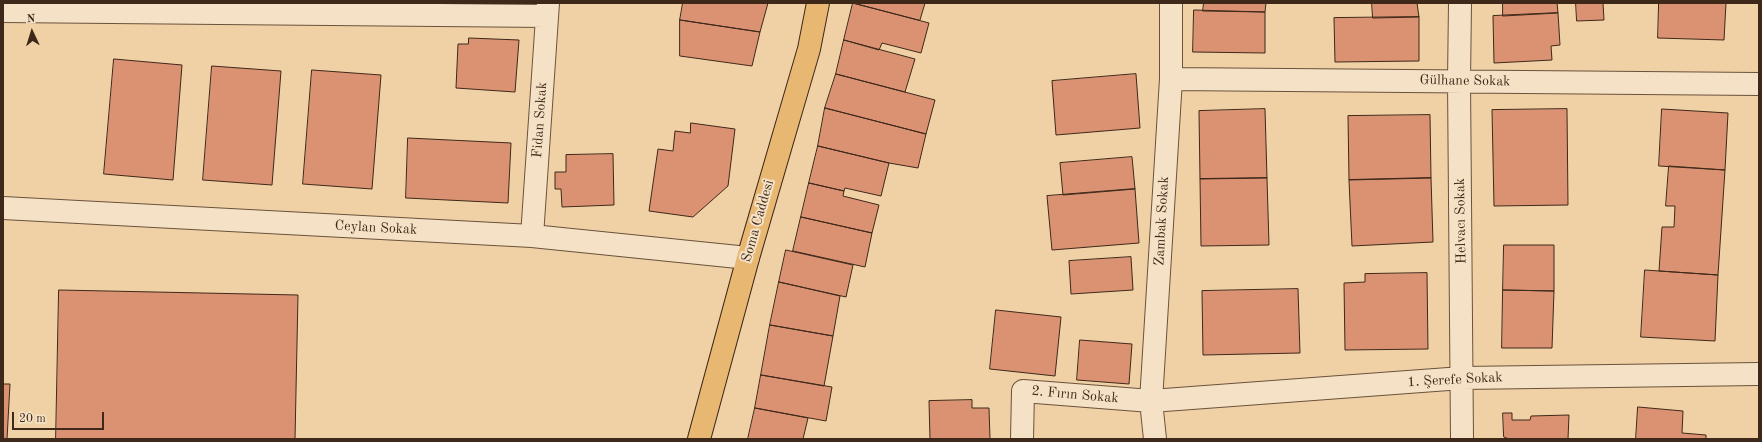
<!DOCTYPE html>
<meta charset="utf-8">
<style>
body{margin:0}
#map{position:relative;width:1762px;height:442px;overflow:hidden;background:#f0d1a6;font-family:"Old Standard TT",serif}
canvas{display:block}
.frame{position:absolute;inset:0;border:4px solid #3e2819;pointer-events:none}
.north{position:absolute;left:12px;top:12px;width:40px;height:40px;-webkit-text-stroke:3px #f5e1c5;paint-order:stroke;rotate:356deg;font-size:11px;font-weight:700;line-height:16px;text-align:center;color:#3e2819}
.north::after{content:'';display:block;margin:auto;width:14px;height:18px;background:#3e2819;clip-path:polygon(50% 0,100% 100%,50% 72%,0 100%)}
.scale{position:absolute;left:12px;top:412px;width:92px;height:18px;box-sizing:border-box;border:2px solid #3e2819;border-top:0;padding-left:5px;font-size:12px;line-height:14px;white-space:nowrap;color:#3e2819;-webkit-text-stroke:3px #f5e1c5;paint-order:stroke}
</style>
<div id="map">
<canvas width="1762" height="442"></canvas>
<div class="frame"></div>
<div class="north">N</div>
<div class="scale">20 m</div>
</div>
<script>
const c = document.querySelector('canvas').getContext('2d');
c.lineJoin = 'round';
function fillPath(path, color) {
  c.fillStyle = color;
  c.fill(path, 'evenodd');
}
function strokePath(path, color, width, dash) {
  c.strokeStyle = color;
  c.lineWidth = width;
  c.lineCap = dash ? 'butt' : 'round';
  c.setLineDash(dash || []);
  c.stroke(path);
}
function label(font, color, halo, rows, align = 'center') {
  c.font = font + ' "Old Standard TT",serif';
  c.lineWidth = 4;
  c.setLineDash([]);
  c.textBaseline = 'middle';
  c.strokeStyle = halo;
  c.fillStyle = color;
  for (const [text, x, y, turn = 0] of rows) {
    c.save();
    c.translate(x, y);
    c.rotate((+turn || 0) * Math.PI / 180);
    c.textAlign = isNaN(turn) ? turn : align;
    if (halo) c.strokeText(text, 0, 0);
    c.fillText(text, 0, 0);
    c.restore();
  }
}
const building = new Path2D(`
 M683,3H768L760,32L680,20Z
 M853,3L929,23L921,53L882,43L879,50L844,40Z
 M853,3H925L920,20Z
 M1204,3H1266L1265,12L1203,11Z
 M1372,3H1417L1419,17L1373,18Z
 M1503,3H1557L1558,13L1503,16Z
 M1576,3H1603L1604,20L1577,21Z
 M1659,3H1726L1724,40L1658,38Z
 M1194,10L1265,12V53L1193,52Z
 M1558,13L1560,45L1551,46L1552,60L1494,63L1493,16Z
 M1419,17V61L1335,62L1334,18Z
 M680,20L760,32L752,66L680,56Z
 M469,38L519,40L515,92L456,88L458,44H468Z
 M844,40L915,59L905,92L836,74Z
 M114,59L182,65L173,180L104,174Z
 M212,66L281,71L272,185L203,180Z
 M312,70L381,75L372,189L303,184Z
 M836,74L935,100L926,134L825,108Z
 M1136,74L1140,128L1056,135L1052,81Z
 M825,108L926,134L918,168L889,163L818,146Z
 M1265,109L1267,178L1200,179L1199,111Z
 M1567,109L1568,205L1494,206L1492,110Z
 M1662,109L1728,113L1725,170L1659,166Z
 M1430,115L1431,178L1349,180L1348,116Z
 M691,123L735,129L728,186L693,217L649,211L658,149L673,151L675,131L690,133Z
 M408,138L511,143L508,203L406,198Z
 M818,146L889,163L881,196L845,188L844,191L809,183Z
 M613,154L614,205L562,207L561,189H555V172H566V155Z
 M1132,157L1135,189L1063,195L1060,163Z
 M1669,166L1725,170L1718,275L1659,271L1662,227H1674L1675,206H1666Z
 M1267,178L1269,245L1201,246L1200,179Z
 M1431,178L1433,242L1352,246L1349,180Z
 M809,183L844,191L843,196L879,205L872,233L801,217Z
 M1135,189L1139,243L1052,250L1047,196Z
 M801,217L872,233L865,267L793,251Z
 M1504,245H1554V291L1503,290Z
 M786,250L853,265L846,297L779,282Z
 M1131,257L1133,290L1071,294L1069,261Z
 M1645,270L1718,275L1715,341L1641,337Z
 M1427,273L1428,349L1345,350L1344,283L1365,282V274Z
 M779,282L840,296L833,336L770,325Z
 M1298,289L1300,353L1203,355L1202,291Z
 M59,290L298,295L295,439H56Z
 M1503,290L1554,291L1552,348H1502Z
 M996,310L1061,317L1055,376L990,369Z
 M770,325L833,336L824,386L761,375Z
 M1080,340L1132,344L1129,384L1077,380Z
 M761,375L832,387L826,421L755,408Z
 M3,384H10L7,439H3Z
 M972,400V408H989L990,439H930L929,401Z
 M1638,407L1683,411L1682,433L1706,435V439H1636Z
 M755,408L808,418L803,439H748Z
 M1503,413H1512V420H1530L1531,416L1569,415L1568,439H1509L1504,437Z`);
const minor = new Path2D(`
 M1460,3L1459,81L1462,439
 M3,11L547,16
 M1171,79L1759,84
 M3,208L532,236L748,258
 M532,236L548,3
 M1022,439L1023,391L1151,401L1462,378L1759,374
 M1155,439L1151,401L1171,79V3`);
const major = new Path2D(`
 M699,439L748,258L809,49L818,3`);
const streetNames = [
 ["Gülhane Sokak",1465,81,1],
 ["Fidan Sokak",540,120,-86],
 ["Soma Caddesi",758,221,-74],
 ["Zambak Sokak",1162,221,-87],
 ["Helvacı Sokak",1461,221,-91],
 ["Ceylan Sokak",376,228,3],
 ["1. Şerefe Sokak",1455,380,-3],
 ["2. Fırın Sokak",1075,395,5]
];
fillPath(building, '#da9272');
strokePath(building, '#3e2819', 1);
strokePath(minor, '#6a523c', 24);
strokePath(major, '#3e2819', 24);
strokePath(minor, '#f5e1c5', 22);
strokePath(major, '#e8b873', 22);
label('14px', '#3e2819', '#f5e1c5', streetNames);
</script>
